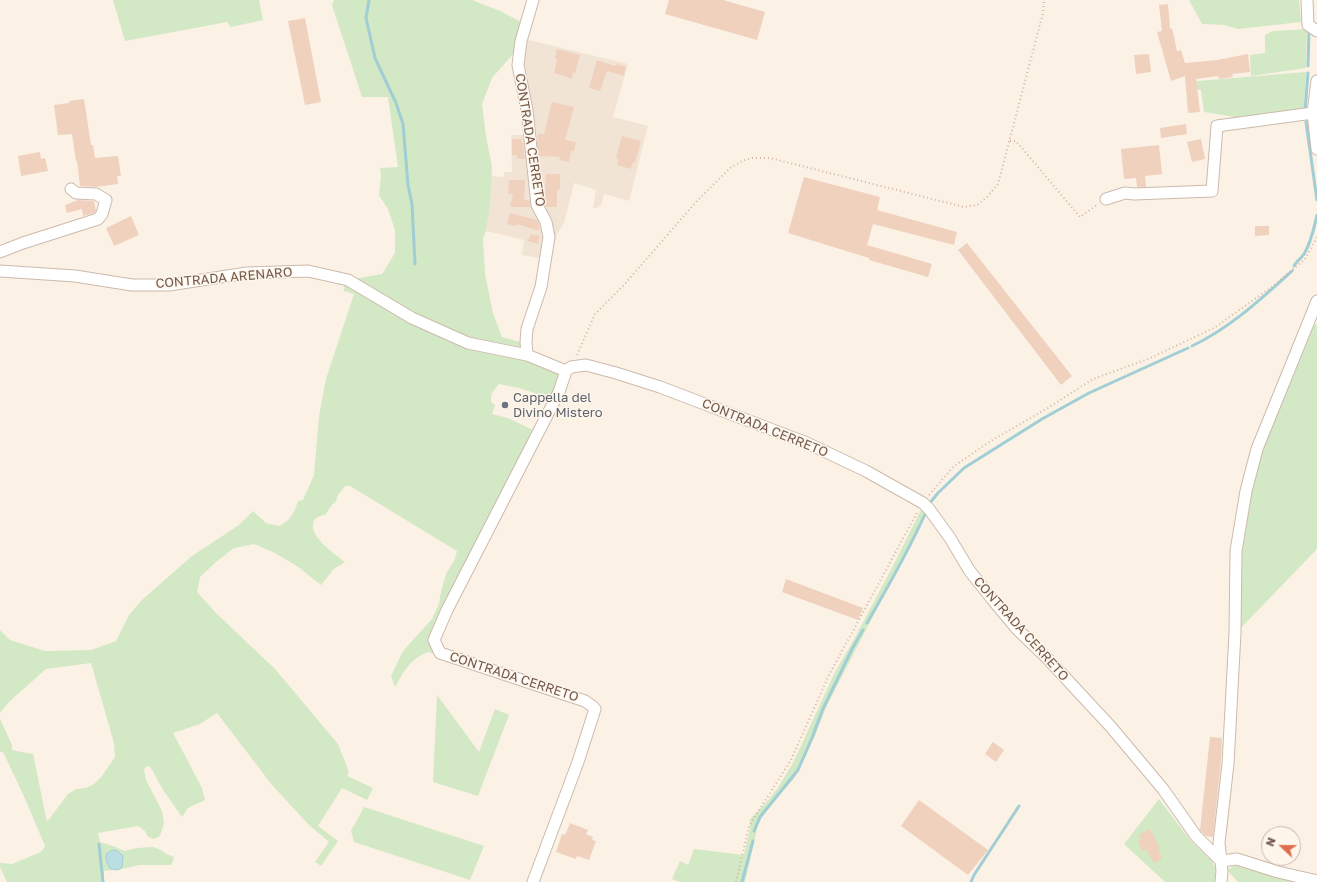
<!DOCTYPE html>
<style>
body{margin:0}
#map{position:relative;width:1317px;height:882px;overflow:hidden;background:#fbf2e5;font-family:"Golos Text",sans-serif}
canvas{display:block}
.north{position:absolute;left:1261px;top:826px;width:40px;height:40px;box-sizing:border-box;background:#fef6eb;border:1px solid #c6b7ab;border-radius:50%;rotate:292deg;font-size:11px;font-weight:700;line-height:16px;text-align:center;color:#73594c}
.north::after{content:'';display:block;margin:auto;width:14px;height:18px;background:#df6e50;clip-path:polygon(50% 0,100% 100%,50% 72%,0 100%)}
</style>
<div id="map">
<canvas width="1317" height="882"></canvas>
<div class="north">N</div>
</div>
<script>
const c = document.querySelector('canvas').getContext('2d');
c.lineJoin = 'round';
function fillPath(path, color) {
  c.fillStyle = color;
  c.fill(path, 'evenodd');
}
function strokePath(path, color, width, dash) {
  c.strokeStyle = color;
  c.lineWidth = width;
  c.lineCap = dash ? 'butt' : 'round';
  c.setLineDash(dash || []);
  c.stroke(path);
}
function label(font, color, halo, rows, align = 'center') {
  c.font = font + ' "Golos Text",sans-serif';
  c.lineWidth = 3;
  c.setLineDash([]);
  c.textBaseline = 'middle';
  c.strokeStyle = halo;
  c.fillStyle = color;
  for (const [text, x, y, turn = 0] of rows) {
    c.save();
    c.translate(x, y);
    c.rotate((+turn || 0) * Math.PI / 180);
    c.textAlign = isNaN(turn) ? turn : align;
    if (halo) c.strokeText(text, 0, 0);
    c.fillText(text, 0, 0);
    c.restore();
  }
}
const residential = new Path2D(`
 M525,39L628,64L613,117L648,126L629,201L604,194L601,205L597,208H593L596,190L574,183L564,223L557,234L549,260L522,255L524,240L486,231L490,207L491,176L504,177V172H512L511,135H524L515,77Z`);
const green = new Path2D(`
 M113,0H259L263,20L231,27L227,22L125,41Z
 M334,0H472L500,11L521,22L515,52L492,78L482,104L486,137L492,166L490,207L486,231L483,239L485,274L493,313L502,337L520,342L527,360L557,374L560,381L553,399L519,388L499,384C494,390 490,394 491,402L495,405L492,414L508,418L537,432L440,620L436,654L428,652C410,659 404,671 395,687L391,676L403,651L432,619L439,604L441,592L446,574L455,559L457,551L350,486H345L338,495L336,501L331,506L325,515C320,516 317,516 314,521C307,536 335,554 345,562L334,569L321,585L297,566L273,552L254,544L234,548L216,562L200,577L197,592L216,613L275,669L338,744L349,772L347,776L373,788L367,800L342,788L318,826L338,841L321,866L315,862L329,842L309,825L272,785L217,713L200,724L173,733L202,788L205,800L188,808L182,817L163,790L151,768L147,766L144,769L146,780L162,811L164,823L160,836L154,839L148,837L145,831L138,826L98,833L100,842L116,847L124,851L137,848L153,847L161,850L166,854L172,856L174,858L171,865H139L118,870L122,867L111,869L114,870L104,871V882H7L0,867V863L12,864L41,852L45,846L23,794L3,752H0V719L12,745V750L33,754L47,822L68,794L76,789L86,788L94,784L102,776L115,757L114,743L91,663L46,669L10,701L0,713V630L10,640L45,651L91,650L116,641L129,615L142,600L192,556L239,525L253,511L266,523L279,526C291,520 294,513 298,501L303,500L314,475L319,416L326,379L354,294L344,291L343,276L359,278L382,274L395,253V230L388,209L379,195L381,176L380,168L398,167L388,97H362L332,5Z
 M1189,0H1299L1301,22L1238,29L1224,25L1202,24Z
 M1307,29L1306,68L1251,76L1250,55L1265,53V35L1273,31Z
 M1306,72L1304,113L1247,119L1204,112L1201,90H1186V82Z
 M1317,324V549L1236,633L1242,538L1259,455L1308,328Z
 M923,506L927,512L827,705L814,738L795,777L764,814L758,825L745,882H680L672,879L680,861L688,865L694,849L744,855L750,828V819L766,803L777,789L793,763L835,672L852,643L895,562Z
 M437,695L479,752L495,709L509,715L478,796L433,782Z
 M1159,799L1190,840L1211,860L1216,869L1215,882H1165L1124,844Z
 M364,807L484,846L470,880L354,842L351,831Z
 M1236,865L1249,867L1295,882H1238L1227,870Z`);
const water = new Path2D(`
 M113,850L117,851L123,856L122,867L118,870L111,869C107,864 106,861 106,855L109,852Z`);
const stream = new Path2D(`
 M369,0L366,18L375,58L396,103L403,124L408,185L412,204L415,264
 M1308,66L1309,30
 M1305,111L1308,73
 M1306,122L1317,200
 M1294,266C1296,261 1301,259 1304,254C1311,243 1314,228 1317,215
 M1192,346C1230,328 1261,299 1292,271
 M929,504L938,493L964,468L1042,419L1089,393L1188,348
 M867,623C888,587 909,550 926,512
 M754,831L760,817L798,770L812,738L822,711L853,647L863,630
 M99,844L103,882
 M742,882L753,841
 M971,882L974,875L1019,806`);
const building = new Path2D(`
 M669,0H723L765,12L757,40L665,14Z
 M1168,4L1170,29L1172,28L1177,51L1181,50L1185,63L1217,60L1248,54L1250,72L1232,74L1233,77L1219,79L1218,76L1196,79L1200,112L1188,113L1185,76L1171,81L1157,32L1162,31L1159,5Z
 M305,18L321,102L305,105L288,21Z
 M557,49L580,55L575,73L573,72L572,79L554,73L557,59L555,58Z
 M1149,54L1151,72L1136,74L1134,55Z
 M597,60L615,66L616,64L626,67L624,76L607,71L600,91L589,88Z
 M84,99L91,145H93L95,158L118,156L121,176H117L118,184L96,187L80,186L77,161H76L72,134L58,135L54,105L69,103V101Z
 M552,102L574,107L565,140L576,142L574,151H571L569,162L559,160L560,157L539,156L537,142L538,134H544Z
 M1186,124L1187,134L1161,138L1160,128Z
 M622,136L641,141L635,163L633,162L631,169L617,165L619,159L616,158Z
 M512,139H522V143H523L525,159H517V155H512Z
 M1201,139L1205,159L1192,162L1187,142Z
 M1159,145L1162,174L1145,176L1146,187H1137L1136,178L1124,179L1121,149Z
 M40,152L41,159L45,158L48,171L21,176L18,156Z
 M546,174H560V190H557V207H546L544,204Z
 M804,177L880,197L877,210L957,232L954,245L873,224L867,245L932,264L928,277L869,260V258L788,233Z
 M509,180H525L524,199L530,201V207H510L513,194H508Z
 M78,200L94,201L96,211L94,213L83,216L82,209L67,213L65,205Z
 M510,213L537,220L539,224V231L517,224L516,226L507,224Z
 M131,216L139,235L114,246L106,228Z
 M1255,226H1269V235L1255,236Z
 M531,234L540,236L538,244L528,241Z
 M967,243L1072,376L1061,385L958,250Z
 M786,579L863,608L858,620L782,592Z
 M1210,737L1222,738L1221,760L1213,837L1206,836L1200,830Z
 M993,742L1004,750L996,762L985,754Z
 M919,800L988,850L968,875L901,826Z
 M570,823L588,830L586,834L593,837L592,840L596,841L589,860L577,856L576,859L556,852L562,834L565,835Z
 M1150,829L1160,849L1158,850L1162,858L1154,863L1146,849L1143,851L1138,842L1141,839L1139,835Z`);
const path = new Path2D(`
 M1010,141H1016L1080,217L1097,205
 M577,355L595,314L623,286L697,201L730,168L742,161L752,158H770L964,207L977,205L987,197L998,184L1043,13L1044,0
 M929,495L954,466L994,439L1048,408L1093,379L1148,359L1214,328L1273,286L1305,259L1317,237
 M736,882L749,826L791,760L829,675L918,511`);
const minor = new Path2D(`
 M533,0L521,41L518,65L527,110L537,205L546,222L549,237L541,287L527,329L526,342L527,355L566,371L559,392L447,610L434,640L440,653L585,701L592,706L595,709L578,762L533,882
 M1307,0L1308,25L1317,31
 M1317,81L1313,113L1317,149
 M1106,199L1125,193L1134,194L1212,191L1217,126L1313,113
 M0,252L23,243L98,219L102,214L106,200L96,194L76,193L71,189
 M0,271L75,276L132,285H169L247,273L308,271L348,280L412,318L468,343L527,355
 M566,371L571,367L586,365L616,373L660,387L807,443L866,471L923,503L929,509L950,538L969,570L992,599L1017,629L1047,658L1111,727L1163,789L1196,836L1221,861L1237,859L1278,872L1317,881
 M1221,882L1222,871L1219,843L1228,764L1235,633L1236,551L1246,491L1257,449L1317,301`);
const markers = [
 [505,405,4,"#6b7280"]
];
const streetNames = [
 ["CONTRADA CERRETO",530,140,81],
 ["CONTRADA ARENARO",224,278,-5],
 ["CONTRADA CERRETO",765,428,22],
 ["CONTRADA CERRETO",1021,629,48],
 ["CONTRADA CERRETO",514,677,18]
];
const worshipNames = [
 ["Cappella del",513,398],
 ["Divino Mistero",513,413]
];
fillPath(residential, '#f2e4d4');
fillPath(green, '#d3e8c4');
fillPath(water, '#bbdee4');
strokePath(water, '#a1ced5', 1);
strokePath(stream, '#a1ced5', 3);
fillPath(building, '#efd1be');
strokePath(minor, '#ccbaac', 13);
strokePath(path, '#d4b4a1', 2, [1, 3]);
strokePath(minor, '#fff', 11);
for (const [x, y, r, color] of markers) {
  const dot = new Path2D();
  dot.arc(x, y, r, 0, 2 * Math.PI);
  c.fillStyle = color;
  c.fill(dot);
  strokePath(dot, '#fef6eb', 1.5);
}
label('13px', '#73594c', '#fef6eb', streetNames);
label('13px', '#5b616d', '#fef6eb', worshipNames, 'left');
</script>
